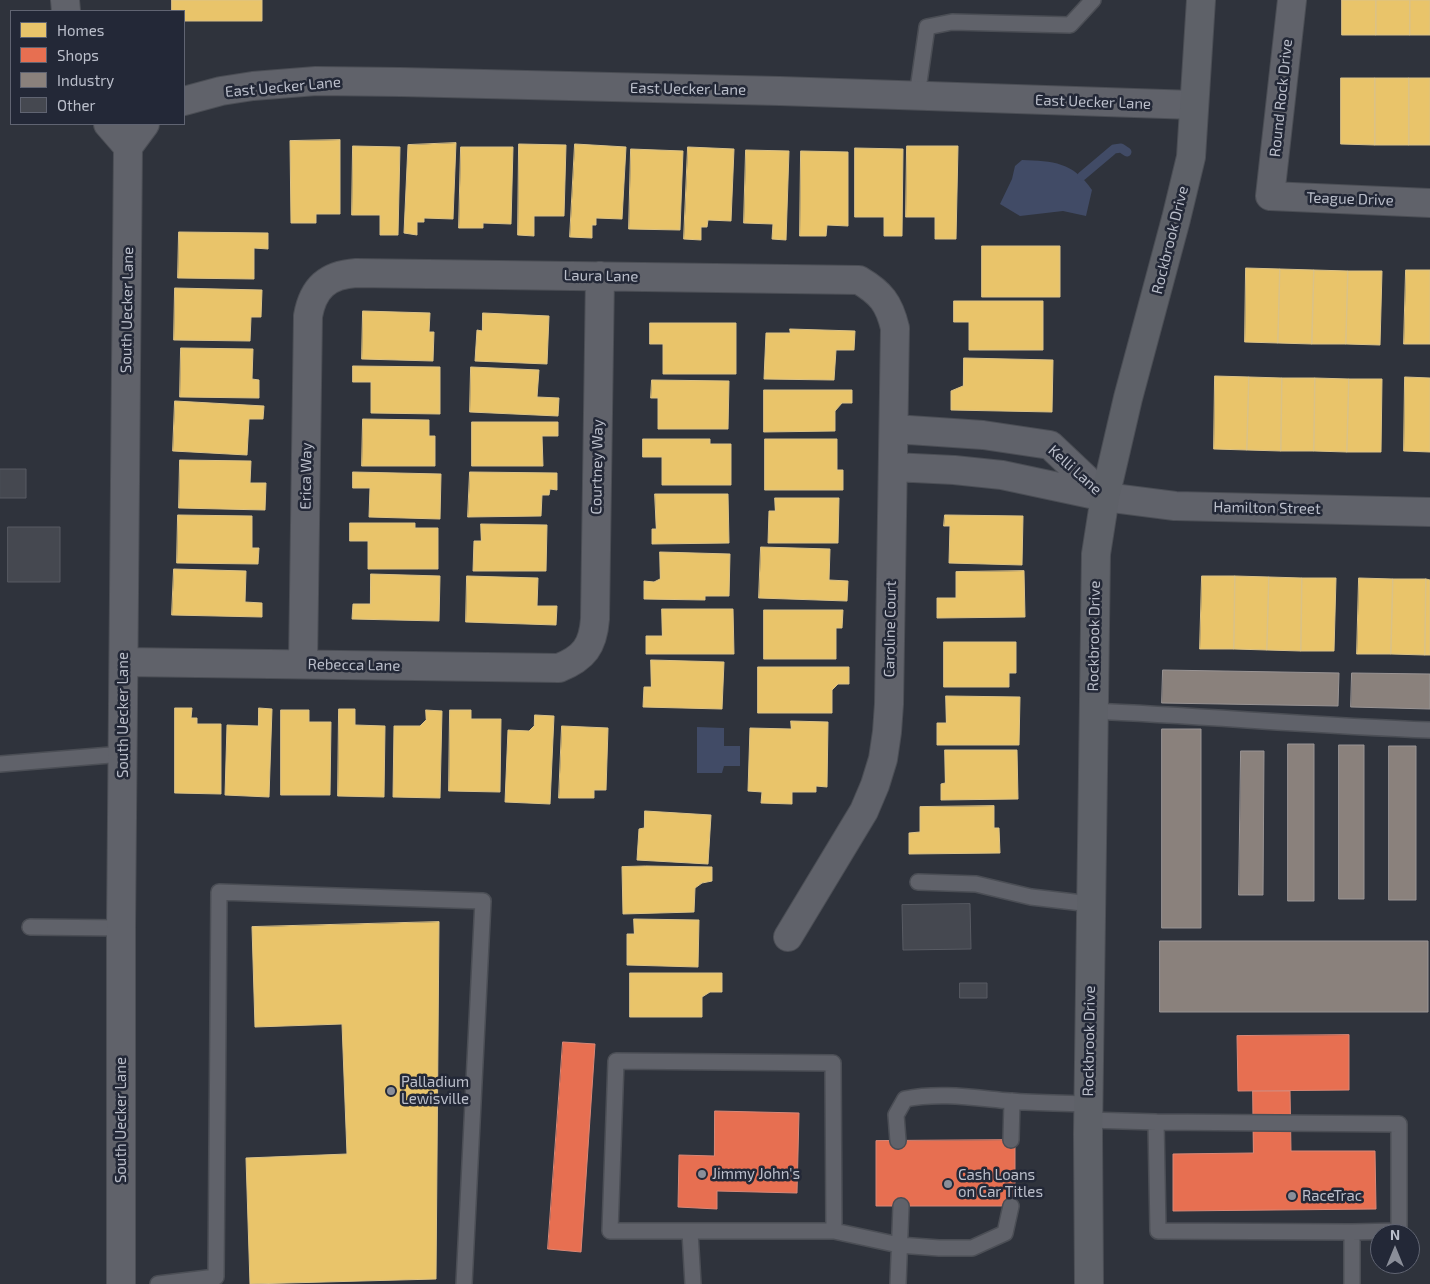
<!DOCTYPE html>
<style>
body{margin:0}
#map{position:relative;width:1430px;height:1284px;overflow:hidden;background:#2f333c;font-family:"Exo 2",sans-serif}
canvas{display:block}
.legend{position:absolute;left:10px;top:10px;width:175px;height:115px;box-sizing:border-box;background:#232837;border:1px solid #606472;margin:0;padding:6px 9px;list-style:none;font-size:15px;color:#bbbfcb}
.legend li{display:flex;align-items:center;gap:10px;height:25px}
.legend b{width:25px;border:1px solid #606472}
.north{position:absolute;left:1370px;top:1224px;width:50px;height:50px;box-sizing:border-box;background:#232837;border:1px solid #606472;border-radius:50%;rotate:0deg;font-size:14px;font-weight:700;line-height:20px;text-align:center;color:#bbbfcb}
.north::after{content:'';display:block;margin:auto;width:18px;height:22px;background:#8a8e99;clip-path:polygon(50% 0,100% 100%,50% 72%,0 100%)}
</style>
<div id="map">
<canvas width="1430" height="1284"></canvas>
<ul class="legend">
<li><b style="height:14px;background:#e9c46a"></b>Homes</li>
<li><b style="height:14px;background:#e76f51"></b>Shops</li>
<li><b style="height:14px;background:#8a817c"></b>Industry</li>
<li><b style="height:14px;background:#454850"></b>Other</li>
</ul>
<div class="north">N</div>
</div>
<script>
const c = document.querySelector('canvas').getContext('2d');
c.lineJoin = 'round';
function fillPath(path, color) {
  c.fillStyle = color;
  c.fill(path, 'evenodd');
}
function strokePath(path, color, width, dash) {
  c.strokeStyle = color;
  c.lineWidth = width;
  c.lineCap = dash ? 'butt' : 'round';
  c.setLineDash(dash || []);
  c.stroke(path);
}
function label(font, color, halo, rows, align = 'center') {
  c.font = font + ' "Exo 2",sans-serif';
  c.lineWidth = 5;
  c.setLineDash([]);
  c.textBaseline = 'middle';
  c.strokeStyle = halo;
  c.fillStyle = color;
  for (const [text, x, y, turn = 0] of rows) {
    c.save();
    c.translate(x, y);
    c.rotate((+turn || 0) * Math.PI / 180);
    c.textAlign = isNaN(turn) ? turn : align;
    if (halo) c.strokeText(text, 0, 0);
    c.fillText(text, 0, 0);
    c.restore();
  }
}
const water = new Path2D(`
 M1022,160C1053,161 1073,162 1092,190L1086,216L1063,211L1020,216L1000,204L1012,179L1015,166Z
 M697,727L724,728V746H740V766H724L722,773H697Z`);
const homes = new Path2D(`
 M172,0H262V21H184V11H172Z
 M1342,0H1376V35H1342Z
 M1376,0H1410V35H1376Z
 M1410,0H1430V35H1410Z
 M1341,78H1375V145L1341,144Z
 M1375,78H1409V145H1375Z
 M1409,78H1430V145H1409Z
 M340,140V214H316V223H291L290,141Z
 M456,143L453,219L424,218V222H417V235L404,233L408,145Z
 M519,144L566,145L564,216H534V236L518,235Z
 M575,144L626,147L622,219L596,218V225H592V238L570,237Z
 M353,146L400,147L398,235H380V215H352Z
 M907,146H958L956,239H935V217H906Z
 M461,147H513L511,224L483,223V228H459Z
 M688,147L734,149L731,221L708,220L707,227H701V240L684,239Z
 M855,148L903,149L902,236H884V217H855Z
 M631,149L683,151L680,230L629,229Z
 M746,150L789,151L786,240L772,239L773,224L744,223Z
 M801,151L848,152V226L827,225L826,236H800Z
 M179,232L268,233V249L254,248V279L178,278Z
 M982,246H1060V297H982Z
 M1246,268L1280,269L1278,343L1245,342Z
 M1280,269L1314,270L1312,344L1278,343Z
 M1314,270L1348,271L1346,344H1312Z
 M1406,270H1430V344H1404Z
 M1348,271H1382L1380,345L1346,344Z
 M175,288L262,290L261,317H251L250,341L174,340Z
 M954,301H1043V350H969V322H954Z
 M363,311L430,313L429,332H434L433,361L362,359Z
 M483,313L549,316L547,364L475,361L477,330L482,331Z
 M650,323H736V374H663V344H650Z
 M790,329L855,331L854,350H836L834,380L764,379L766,333H790Z
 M181,348L253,349L252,379L259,380V398L180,397Z
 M964,358L1053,360L1052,412L951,410V391L963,386Z
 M353,366L440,367V414L371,413V382H353Z
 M471,367L539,370L537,397L559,398L558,416L470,412Z
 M1215,376L1249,377L1247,450L1214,449Z
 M1249,377L1282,378L1281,451L1247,450Z
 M1405,377L1430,378V452L1404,451Z
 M1282,378H1315L1314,451H1281Z
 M1315,378L1349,379L1347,452L1314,451Z
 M1349,379H1382L1381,452H1347Z
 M652,380L729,381L728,429H658V398H651Z
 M764,390H852V403H842L835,411V431L764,432Z
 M175,401L264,406L263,419H249L247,455L173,451Z
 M363,419L429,420V436H435V466H362Z
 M472,422H558V436H542L543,466H472Z
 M643,439H710V444H731V485H662V457H643Z
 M765,439H837V470H843V490H765Z
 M180,460L251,461L250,483H266L265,510L179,508Z
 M353,472L441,474L440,519L369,517L370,488H353Z
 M470,472L557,473V490L550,489L549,495H542L541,516L468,517Z
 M655,494H728L729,543L652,544V529H656Z
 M775,498H839L838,543H768L769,511H775Z
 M178,515L252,516V548H259L258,564L177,563Z
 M945,515L1023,516L1022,565L949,563L950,526H944Z
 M350,523H415V528H438V569H368V541H350Z
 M481,524L547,525L546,571H473L474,541H481Z
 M761,547L830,549L829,580L848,581L847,601L759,598Z
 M660,552L730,554L729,596H705V600L644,599V581L654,582L660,579Z
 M174,569L246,571L245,602L262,603V617L172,615Z
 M1024,571L1025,617L937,618V598H956V572Z
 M371,574L440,576L439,621L352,619L353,604H370Z
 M467,576L538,578L537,606H557L556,625L466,622Z
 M1202,576H1235L1234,649H1200Z
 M1235,576L1269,577L1267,650L1234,649Z
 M1269,577L1302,578L1301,651L1267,650Z
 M1302,578H1336L1334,651H1301Z
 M1359,578L1393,579L1391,654H1357Z
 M1393,579H1426L1425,655L1391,654Z
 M1426,579L1430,580V655H1425Z
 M662,609H733L734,654H646V636H662Z
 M764,610H843L842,628H836V659H764Z
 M944,642H1016V673H1009V687H944Z
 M651,660L724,662L722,709L643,707L644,687H651Z
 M758,667H849V684H838L832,690V713H758Z
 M946,696L1020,697L1019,745H937V723H946Z
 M175,708H192L191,718H197V724H221V794L175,793Z
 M259,708L272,709L269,797L225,795L227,725L258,726Z
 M339,709H355V725L385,726L384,797L338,796Z
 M281,710H309V722H331L330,795H281Z
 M426,710L442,711L440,798L393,797L394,726H420L426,720Z
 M450,710H471V719H501L500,792L449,791Z
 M535,715L554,716L550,804L505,802L508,730L529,731L534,726Z
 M791,721L828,722L827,787L816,786V792H792V804L761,803L762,792L748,791L750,728L791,729Z
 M562,726L608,728L606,790H594V798H559Z
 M945,750H1017L1018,799L941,800V784L945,783Z
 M994,806V828H999L1000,853L909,854V833L920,832V807Z
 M645,811L711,815L708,864L637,860L639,829L644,828Z
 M646,866L712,867V881L702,883L695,888L694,912L623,914L622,867Z
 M634,919L699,920L698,967L627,965V934H634Z
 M439,922L436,1279L250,1284L246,1158L347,1154L342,1024L255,1027L252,927Z
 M630,973H722V992H710L702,997V1017H630Z`);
const shops = new Path2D(`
 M1349,1035V1090L1238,1091L1237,1036Z
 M563,1042L595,1044L581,1252L548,1249Z
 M1253,1091H1290L1291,1151H1375L1376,1209L1173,1211V1154L1253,1153Z
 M715,1111L799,1113L797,1193L717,1191V1209L678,1207L679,1155L714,1156Z
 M1015,1140V1206H876V1141Z`);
const industry = new Path2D(`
 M1163,670L1339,673L1338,706L1162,703Z
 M1352,673L1430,674V709L1351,707Z
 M1162,729H1201V928H1162Z
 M1288,744H1314V901H1288Z
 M1339,745H1364V899H1339Z
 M1389,746H1416V900H1389Z
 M1241,751H1264L1263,895H1239Z
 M1160,941H1428V1012H1160Z`);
const stream = new Path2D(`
 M1082,176L1114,149L1121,148L1127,152`);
const building = new Path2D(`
 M0,469H26V498H0Z
 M8,527H60V582H8Z
 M970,904L971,949L903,950L902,905Z
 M960,983H987V998H960Z`);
const lane = new Path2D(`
 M917,96L927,27L952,22L1070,25L1093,0
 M1093,711C1206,716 1318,726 1430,730
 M0,764L123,754
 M918,882L976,884L1031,897L1091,904
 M30,927L121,928
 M616,1061L833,1063L834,1231H610Z
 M1088,1120L1156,1122L1158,1231L1352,1232V1284
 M1156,1122L1399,1124V1231L1352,1232
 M1011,1140L1012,1101
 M898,1141L896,1115L905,1099C940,1092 975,1098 1010,1101C1036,1103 1062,1103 1088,1104
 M834,1231L899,1245L939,1248H972L1005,1233L1011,1206
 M690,1232L693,1284
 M158,1284L216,1277L219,892L483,901L464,1284
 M898,1284L901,1206`);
const street = new Path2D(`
 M65,0L66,11
 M1292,0L1270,196L1430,203
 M184,101L221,91L253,86L316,81L401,82L780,91L1194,105
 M108,124L128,147
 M128,147L145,124
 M894,429L983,435L1050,445L1105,497
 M893,467L954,470L1002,475L1105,497L1175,506L1430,512
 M124,662L559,668C584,658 593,646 595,619L600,276
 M303,664L308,316C313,288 327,275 356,273L859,280C881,293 889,303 895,328L889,704L887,732L883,759L875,785L864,811L788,937
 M121,1284V928L128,147`);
const secondary = new Path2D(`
 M1089,1284L1088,1134L1096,554L1105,497L1128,398L1176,219L1191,157L1201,0`);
const markers = [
 [391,1091,5,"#8a8e99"],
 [702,1174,5,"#8a8e99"],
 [948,1184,5,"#8a8e99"],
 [1292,1196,5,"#8a8e99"]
];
const streetNames = [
 ["East Uecker Lane",283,87,-5],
 ["East Uecker Lane",688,89,1],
 ["Round Rock Drive",1281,98,-84],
 ["East Uecker Lane",1093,102,2],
 ["Teague Drive",1350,199,2],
 ["Rockbrook Drive",1170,240,-76],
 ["Laura Lane",601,276,1],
 ["South Uecker Lane",127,310,-89],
 ["Courtney Way",597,467,-89],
 ["Kelli Lane",1075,470,42],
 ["Erica Way",306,476,-89],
 ["Hamilton Street",1267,508,1],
 ["Caroline Court",890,629,-89],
 ["Rockbrook Drive",1094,636,-89],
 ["Rebecca Lane",354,665,1],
 ["South Uecker Lane",123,715,-90],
 ["Rockbrook Drive",1089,1041,-89],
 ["South Uecker Lane",121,1120,-90]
];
const poiNames = [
 ["Palladium",401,1082],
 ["Lewisville",401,1099],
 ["Jimmy John's",712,1174],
 ["Cash Loans",958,1175],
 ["on Car Titles",958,1192],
 ["RaceTrac",1302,1196]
];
fillPath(water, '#414b66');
fillPath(homes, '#e9c46a');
strokePath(homes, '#dbc287', 1);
fillPath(shops, '#e76f51');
strokePath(shops, '#da8776', 1);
fillPath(industry, '#8a817c');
strokePath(industry, '#999494', 1);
strokePath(stream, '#414b66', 9);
fillPath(building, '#454850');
strokePath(building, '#585b63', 1);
strokePath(lane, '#4b4e55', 18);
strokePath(street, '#4b4e55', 30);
strokePath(secondary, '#4b4e55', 30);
strokePath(lane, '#60626a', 15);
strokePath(street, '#60626a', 28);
strokePath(secondary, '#5e6168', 28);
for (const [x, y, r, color] of markers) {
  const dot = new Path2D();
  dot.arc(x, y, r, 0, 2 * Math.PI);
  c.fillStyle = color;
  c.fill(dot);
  strokePath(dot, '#232837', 2);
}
label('15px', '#bbbfcb', '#232837', streetNames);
label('15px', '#bbbfcb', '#232837', poiNames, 'left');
</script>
